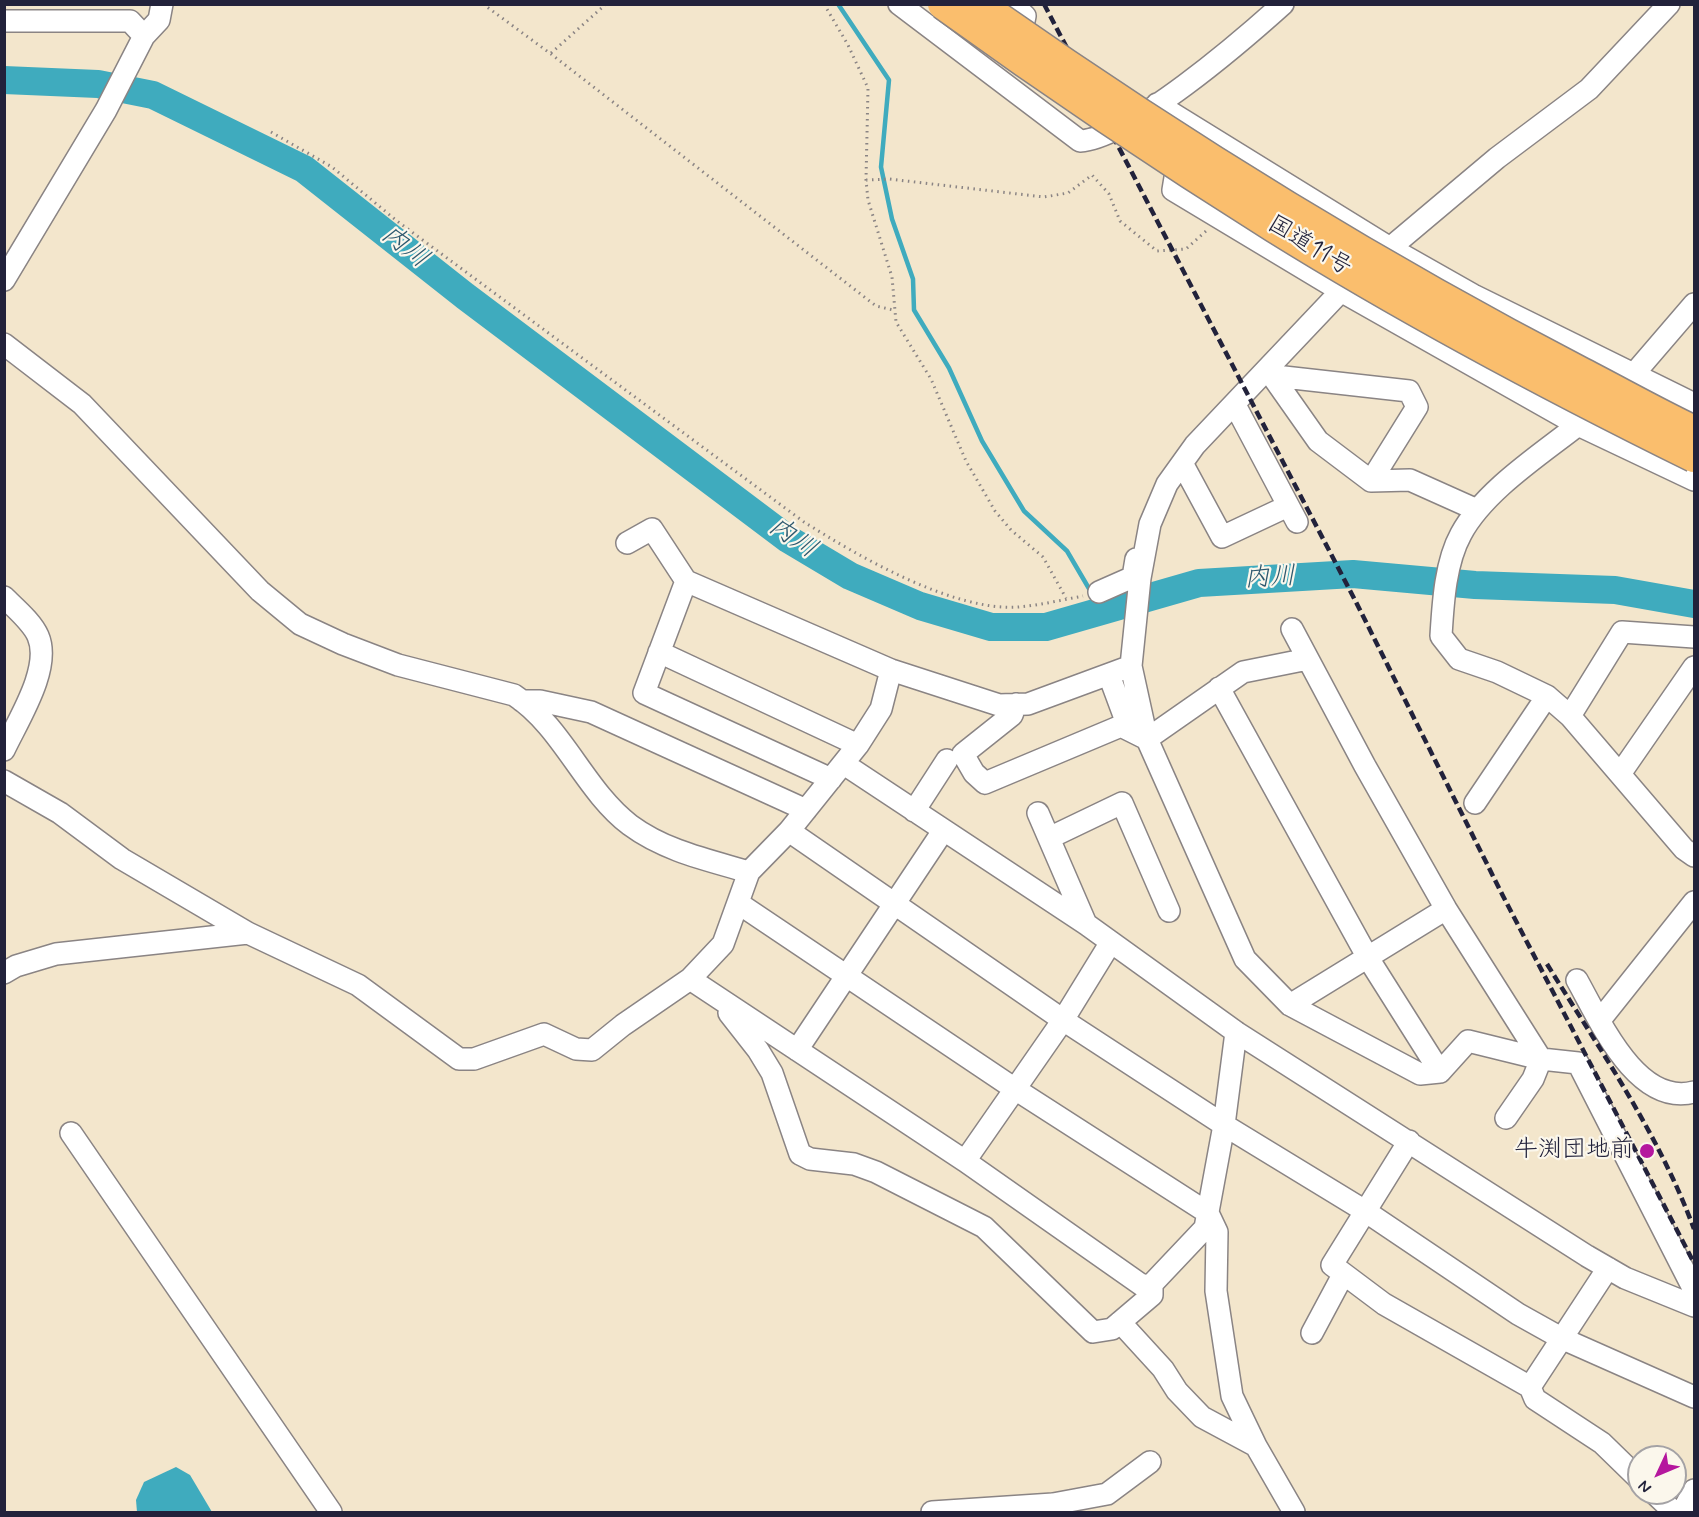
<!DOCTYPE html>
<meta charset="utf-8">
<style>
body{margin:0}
#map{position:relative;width:1699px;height:1517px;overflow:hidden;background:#f3e6cc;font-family:Mynerve,sans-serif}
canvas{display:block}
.frame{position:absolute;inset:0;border:6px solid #22223b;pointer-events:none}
.north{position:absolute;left:1627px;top:1445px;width:60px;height:60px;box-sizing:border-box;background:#fbf7ec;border:2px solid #a4a2a5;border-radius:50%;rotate:226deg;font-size:16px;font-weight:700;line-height:24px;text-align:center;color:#22223b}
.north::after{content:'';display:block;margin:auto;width:21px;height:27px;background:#b5179e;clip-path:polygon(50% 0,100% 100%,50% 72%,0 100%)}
</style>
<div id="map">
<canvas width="1699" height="1517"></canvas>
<div class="frame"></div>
<div class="north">N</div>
</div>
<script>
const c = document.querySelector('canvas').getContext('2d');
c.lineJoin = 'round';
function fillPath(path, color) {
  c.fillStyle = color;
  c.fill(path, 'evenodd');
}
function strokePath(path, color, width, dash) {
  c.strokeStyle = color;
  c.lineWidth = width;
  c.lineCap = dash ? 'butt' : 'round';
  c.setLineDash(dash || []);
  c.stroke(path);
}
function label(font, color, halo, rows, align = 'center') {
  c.font = font + ' Mynerve,"Klee One",sans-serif';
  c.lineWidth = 4.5;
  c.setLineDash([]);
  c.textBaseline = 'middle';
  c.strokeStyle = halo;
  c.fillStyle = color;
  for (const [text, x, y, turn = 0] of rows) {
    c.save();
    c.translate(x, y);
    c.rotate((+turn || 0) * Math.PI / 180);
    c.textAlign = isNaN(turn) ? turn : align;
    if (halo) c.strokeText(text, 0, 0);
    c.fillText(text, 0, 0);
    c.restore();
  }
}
const water = new Path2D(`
 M176,1467L190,1475L212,1512H137L136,1500L144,1482Z`);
const stream = new Path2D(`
 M838,4L889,80L881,167L892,219L913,279L914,310L949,368L982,441L1024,511L1067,551L1091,592
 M1096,599L1104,612`);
const river = new Path2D(`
 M4,80L98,84L153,95L304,169L465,296L788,539L850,576L920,606L991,627H1046L1199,583L1353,574L1475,585L1615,590L1694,604`);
const path = new Path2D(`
 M483,4L551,54L876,306L893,310
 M824,4L848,45L868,88L866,180L868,200L892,277L896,322L931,379L966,461L995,511L1011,530L1043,557L1066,598
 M551,53L606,4
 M271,132L332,167L397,221L804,522C858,556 954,612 1019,607C1040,605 1062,600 1083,596
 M866,180L889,179L1044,197L1068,193L1092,175L1109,194L1120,221L1157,251L1186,249L1206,231`);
const minor = new Path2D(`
 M899,4L1080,141C1130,138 1243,40 1283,4
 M1012,4L1025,16L1019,45
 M4,21H130L144,36
 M1157,104L1390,248L1473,295L1694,404
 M1184,123L1173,190L1341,291L1578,425L1694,480
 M1390,248L1497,158L1589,89L1669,4
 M4,280L106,110L144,36L159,20L162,4
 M1341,291L1195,445L1167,484L1150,524L1140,578L1131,666L1147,739L1245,959L1290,1005L1420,1074L1440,1072L1468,1041L1541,1059L1578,1063L1694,1290
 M4,344L82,404L260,591L300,624L343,644L398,665L514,695C563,727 584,790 630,825C665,851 708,860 749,872
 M1268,370L1318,441L1371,481L1410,480L1477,510
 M1633,375L1694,304
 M1275,376L1409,391L1417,407L1371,481
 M1235,405L1297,522
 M1578,425C1540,455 1484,491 1461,534C1445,563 1443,604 1441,636L1459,659L1497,672L1547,696L1570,716L1684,849L1694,856
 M1182,463L1222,537L1288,506
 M627,543L652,529L686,581L891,670L999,705L1028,704L1131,666
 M686,581L644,693L831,779
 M1099,592L1133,577L1136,559
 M4,597C15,608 32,622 38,636C52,668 18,720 4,750
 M1292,629L1365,766L1446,909L1541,1059L1533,1079L1506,1118
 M659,652L858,745
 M1109,675L1129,729
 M1219,688L1368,958L1440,1072
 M522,701H540L591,712L806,810
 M1016,704L1012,715L963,754L974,773L985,783L1121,726L1147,739L1243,672L1308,659
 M1570,716L1622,632L1694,637
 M844,764L1086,924L1236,1032L1587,1256L1625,1278L1694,1306
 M1620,774L1694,667
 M4,781L60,813L122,859L248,933L358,985L459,1059H474L544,1034L576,1049L592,1050L623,1025L690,979L723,944L749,872L789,831L858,745L881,709L891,670
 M1475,803L1547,696
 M914,811L947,760
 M1038,813L1086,924
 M789,831L1063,1020L1224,1125L1365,1211L1518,1314L1561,1338L1694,1397
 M1049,838L1122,803L1169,911
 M738,903L1015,1089L1208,1213L1217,1232L1216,1291L1232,1396L1256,1446L1294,1512
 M4,973L16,966L56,954L248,933
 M690,979L965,1161L1143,1286L1152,1284L1205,1228L1224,1125L1236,1032
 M1577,980C1600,1021 1637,1107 1694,1092
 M1290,1005L1446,909
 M729,1013L758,1050L772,1073L800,1154L810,1159L854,1164L876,1172L984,1227L1093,1332L1112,1329L1152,1295V1284
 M1600,1020L1694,902
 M797,1050L943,831
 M71,1133L331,1512
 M1409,1141L1332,1265L1384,1304L1530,1387L1608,1268
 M965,1161L1063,1020L1111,942
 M1120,1322L1163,1369L1177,1391L1202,1417L1256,1446
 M1312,1333L1343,1275
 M1530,1387L1535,1399L1602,1443L1639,1479
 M1654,1493L1674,1512
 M932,1512L1053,1504L1107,1494L1150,1462
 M1682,1512L1694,1490`);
const rail = new Path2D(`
 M1044,4L1356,602L1503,896L1694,1263
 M1547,964C1600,1050 1659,1134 1694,1229`);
const highwayBridge = new Path2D(`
 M943,4C1051,82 1161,156 1274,227C1409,311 1552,387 1694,457
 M979,4C1172,140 1372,264 1582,373C1619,392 1656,413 1694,431`);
const markers = [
 [1647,1151,8,"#b5179e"]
];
const streetNames = [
 ["国道11号",1309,247,31]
];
const poiNames = [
 ["牛渕団地前",1634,1151]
];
const waterNames = [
 ["内川",404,248,38],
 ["内川",792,539,34],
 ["内川",1270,579,-3]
];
fillPath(water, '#3fabbe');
strokePath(stream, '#3fabbe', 4.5);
strokePath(river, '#3fabbe', 28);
strokePath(minor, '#8a8484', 24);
strokePath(path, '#8a8484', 3, [1.5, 4.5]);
strokePath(minor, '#fff', 21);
strokePath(rail, '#22223b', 4.5, [9, 4.5]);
strokePath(highwayBridge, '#8a8484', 33, []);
strokePath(highwayBridge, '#fabe6d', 30);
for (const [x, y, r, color] of markers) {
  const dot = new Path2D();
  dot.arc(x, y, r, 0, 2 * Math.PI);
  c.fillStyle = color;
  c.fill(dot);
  strokePath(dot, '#fbf7ec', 2);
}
label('24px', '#22223b', '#fbf7ec', streetNames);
label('24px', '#22223b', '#fbf7ec', poiNames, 'right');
label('italic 26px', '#2e596f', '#fbf7ec', waterNames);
</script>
